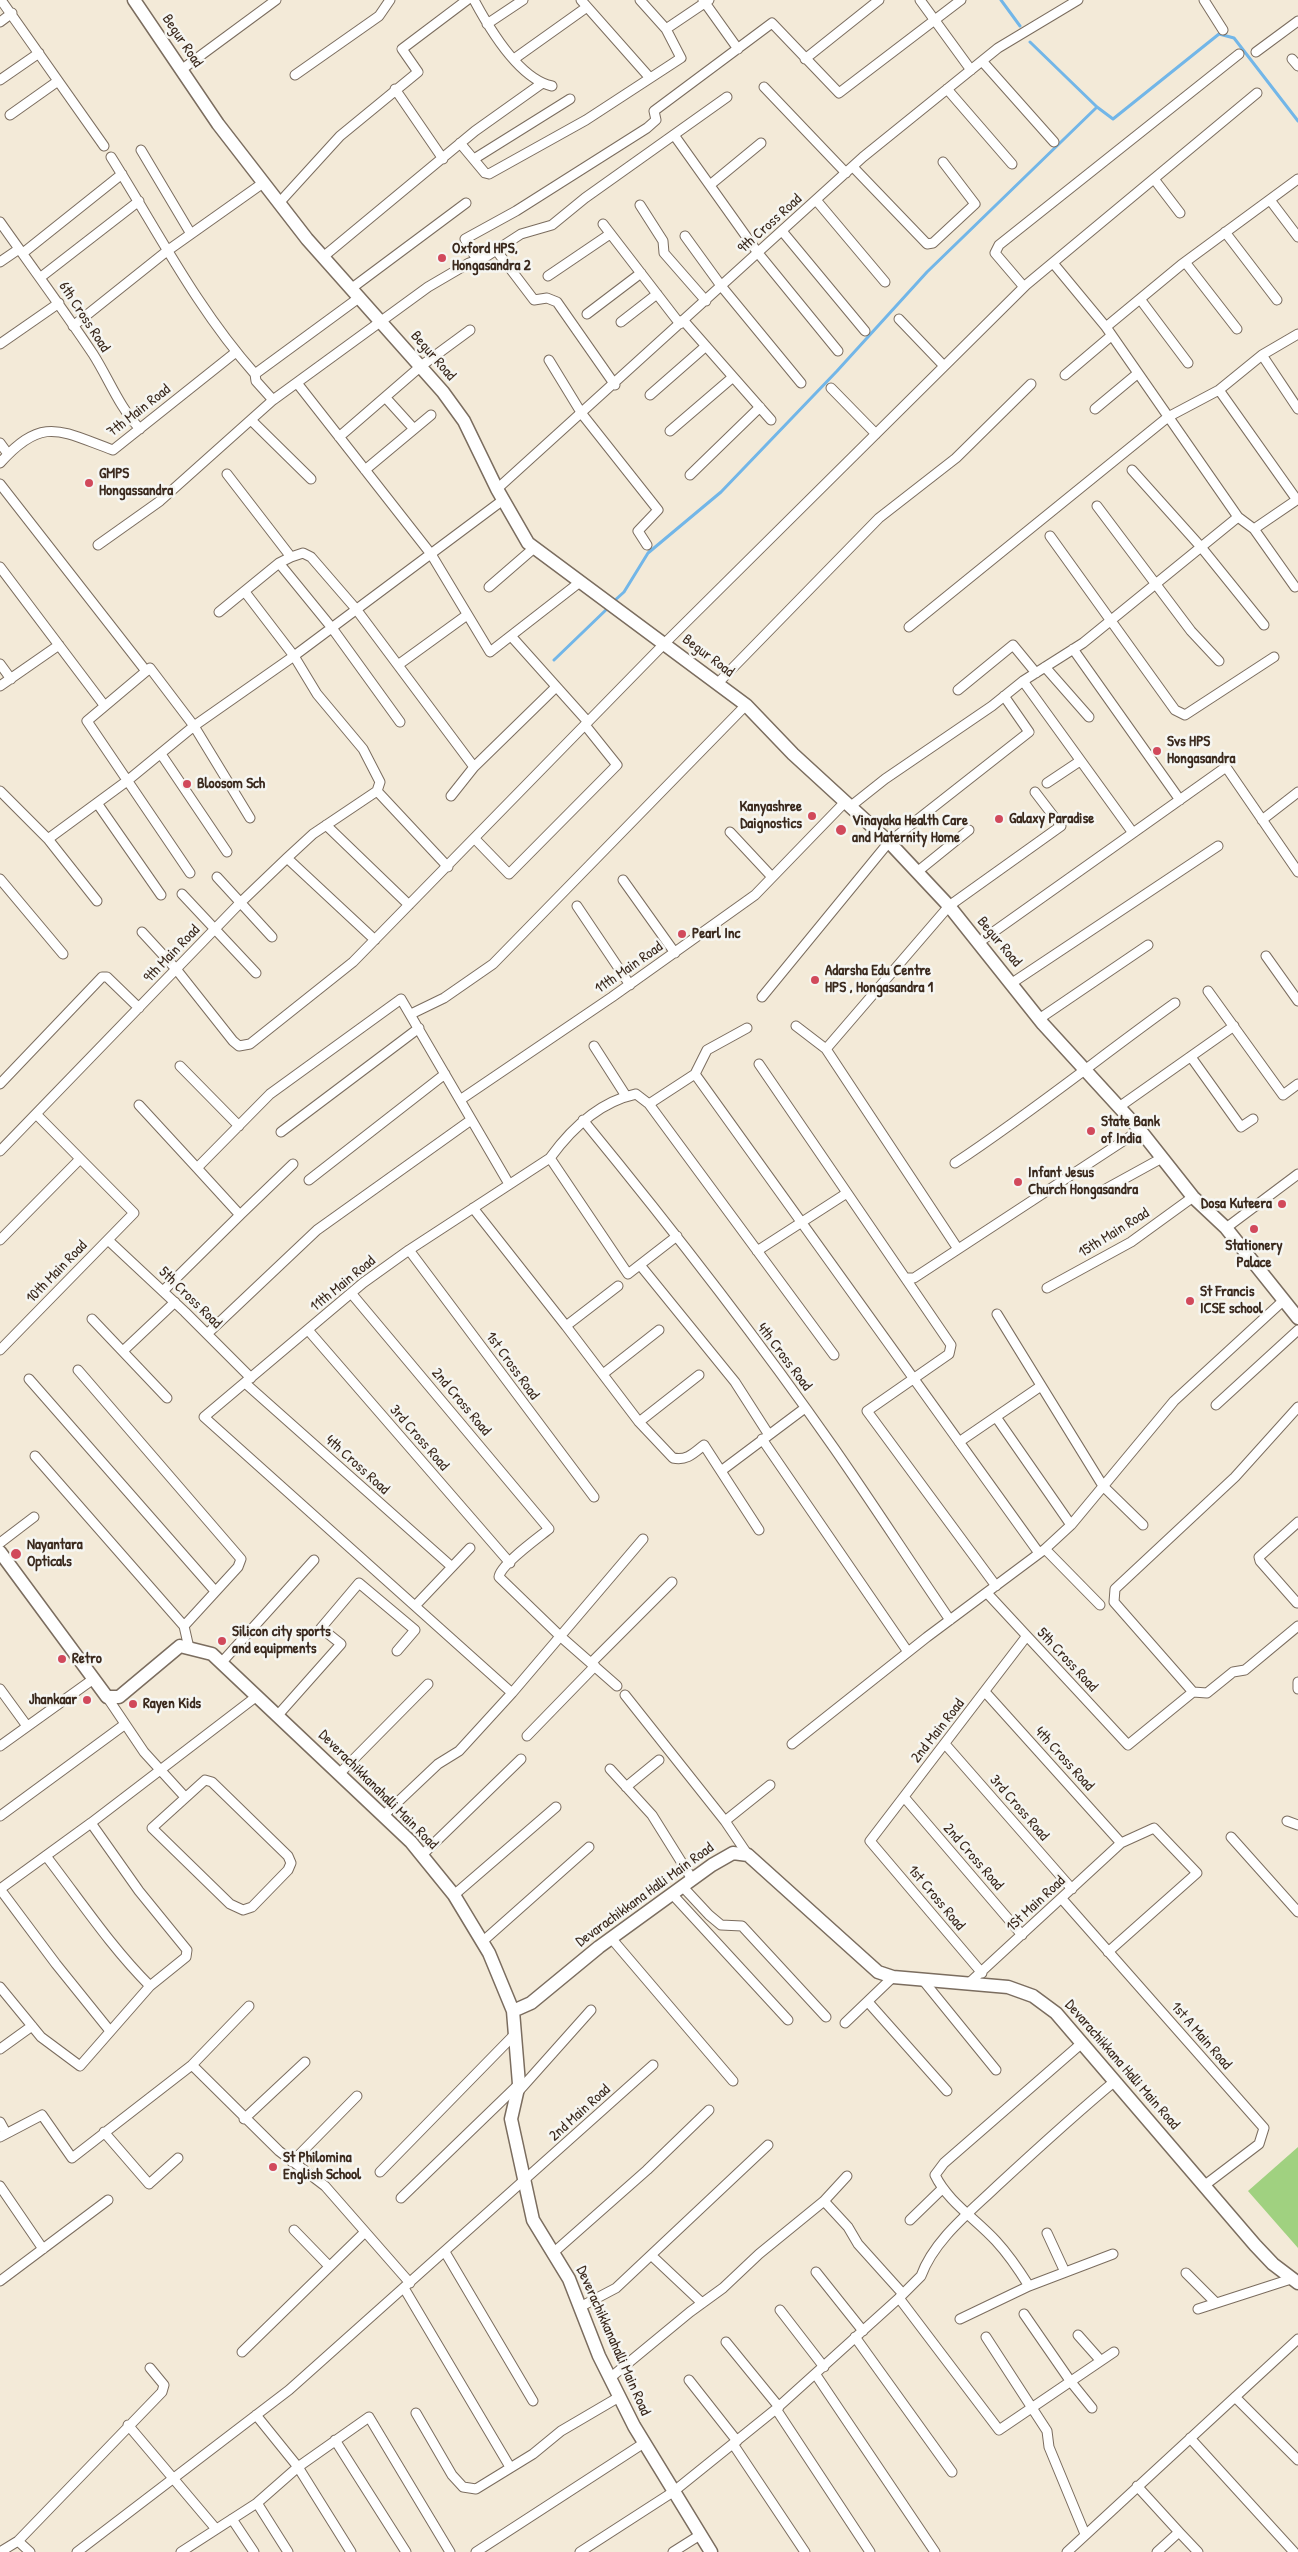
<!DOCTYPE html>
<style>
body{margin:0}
canvas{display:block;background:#f3ead8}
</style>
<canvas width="1298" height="2552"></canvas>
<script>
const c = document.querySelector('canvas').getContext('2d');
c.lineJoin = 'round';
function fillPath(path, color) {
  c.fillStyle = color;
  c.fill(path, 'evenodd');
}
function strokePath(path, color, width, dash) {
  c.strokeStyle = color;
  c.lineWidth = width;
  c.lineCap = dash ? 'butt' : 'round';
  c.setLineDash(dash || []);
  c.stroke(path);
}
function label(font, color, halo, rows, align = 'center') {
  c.font = font + ' "Patrick Hand",sans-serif';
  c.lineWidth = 5;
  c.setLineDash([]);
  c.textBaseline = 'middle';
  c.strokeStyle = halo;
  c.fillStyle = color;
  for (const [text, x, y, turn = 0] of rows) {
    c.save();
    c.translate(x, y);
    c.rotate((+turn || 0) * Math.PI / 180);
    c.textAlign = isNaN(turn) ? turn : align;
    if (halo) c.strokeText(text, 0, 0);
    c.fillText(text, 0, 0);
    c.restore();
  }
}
const green = new Path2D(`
 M1298,2147V2248L1248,2191Z`);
const stream = new Path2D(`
 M1001,0L1020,26
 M1030,42L1097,107L1113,119L1219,34L1234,38L1298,121
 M613,602L624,592L648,553L721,492L837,371L927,272L1097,107
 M554,660L609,607`);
const street = new Path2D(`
 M1,0L104,146
 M474,0C489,28 519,79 552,86
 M581,0L650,78
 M703,0L738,49
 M920,0L971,70
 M1204,0L1223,30
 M0,22L12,13
 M487,24L523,0
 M666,29L709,0
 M1256,52L1298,21
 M514,59L587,7
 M805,59L879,0
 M1292,59L1298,66
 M982,61L1054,142
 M181,70L276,0
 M295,75L379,16L390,0
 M0,80L39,53
 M764,87L846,173
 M395,89L443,159
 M947,89L1012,164
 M10,115L58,81
 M674,135L758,253L838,351
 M460,143L485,173L489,174L586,120L681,58L666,29L640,0
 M141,150L191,234
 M111,157C157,230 197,309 255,374L360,297
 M474,159L570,99
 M853,167L927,244L933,243L975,204L943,162
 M1154,179L1180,213
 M710,185L761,143
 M816,200L885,282
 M1270,200L1298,237
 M279,203L340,136L418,72L402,49L467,0
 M640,205L663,241L664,253L706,301
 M0,222C31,266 63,309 93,354C109,379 119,407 140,429
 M603,224L680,324
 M782,231L865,331
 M1225,232L1277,300
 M685,236L722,287L801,383
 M496,250L534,300L547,298L557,302L615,385
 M23,253L122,174
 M323,257L475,131L541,84
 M477,260L465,239L516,211L647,128L656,120L654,111L772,23L839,93L961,0
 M0,262L19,249
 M1185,262L1237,329
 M1053,263L1106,327L1238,517L1254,529L1298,499
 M548,276L610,234
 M41,277L139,201
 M1024,287L995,253L999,245L1239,54
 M352,288L466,203
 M1140,299L1188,363
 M587,314L641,273
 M899,319L944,366
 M683,320L771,420
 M621,322L657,294
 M73,326L167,251L263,183
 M1106,327L1181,265L1298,179
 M0,344L59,303
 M1262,355L1298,409
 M549,360L582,414L658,510L638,531L647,545
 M255,374L256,381L273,400
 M1065,375L1111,336
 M297,383L431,554L490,652L580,582
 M831,388L876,434
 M1219,390L1297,500
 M650,395L706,346
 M385,397L414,429
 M1095,409L1137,374
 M251,420L311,479
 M670,431L733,377
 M339,437L421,366L470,330
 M0,443L8,454
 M0,463C43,415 60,431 113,450L236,352
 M365,470L431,415
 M1132,470L1201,547L1264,625
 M690,475L760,407
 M0,484L146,671
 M497,489L863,157L998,48L1078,0
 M1097,506L1191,631L1219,661
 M1254,529L1295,587
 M1050,536L1175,710L1185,715L1274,657
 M98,545L160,501L273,400L428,287L469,263L484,258L521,234L552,225L585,198L727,97
 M291,557L303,553L311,557L356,609L474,767L556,687
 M279,563L332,628L400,722
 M0,567L104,705
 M489,587L534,548
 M245,592L294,656L317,694L363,749L380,782L377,791
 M219,612L279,563L291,557L227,474
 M909,627L1168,417L1219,390L1262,355L1298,334
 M511,636L588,722
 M1073,649L1180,800
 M0,664L11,679
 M398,665L467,615
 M1045,667L1089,717
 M1023,681L1133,833
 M717,684L879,518L956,458L1031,384
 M0,686L59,645
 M958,690L1013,645L1036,673
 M161,754L227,852
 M1047,783L1080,761
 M0,791L48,839L97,901
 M377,791L448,867
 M451,796L474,767
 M97,803L161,895
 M851,806L885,779L992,706L1023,681L1083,643L1238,517
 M1262,820L1298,792
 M326,825L409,905
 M730,832L772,877
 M48,839L127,781L194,726L294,656L503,500
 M475,839L509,874L617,765L585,725
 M287,858L375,940
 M917,872L969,830
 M190,873L87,721L150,668L194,726L250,818
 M217,877L272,937
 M0,879L63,954
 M623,880L675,953
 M182,894L256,973
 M577,906L630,985
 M142,932L176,969L233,1041L239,1046L250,1044L353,962L664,644L1026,285L1257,93
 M978,943L1226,767L1298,872
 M1266,956L1298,1001
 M1012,983L1218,846
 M1208,991L1283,1095L1298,1084
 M762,997L889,842L1029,732L1004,696
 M411,1014L444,998L493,964L746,705
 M1039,1019L1148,945
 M796,1026L826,1049L958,1249
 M594,1046L626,1096
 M826,1049L949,906L1061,826L1035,792
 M1191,1057L1241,1127L1253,1119
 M759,1064L951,1345L949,1354L867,1411L996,1586
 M180,1066L239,1126
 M695,1074L1039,1553
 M0,1084L102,977H107L139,1008
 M460,1100L612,997L755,895L846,801
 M649,1104L695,1074L707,1050L747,1028
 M139,1105L197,1168
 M1119,1107L1234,1026
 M583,1120C670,1226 755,1335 834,1448C873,1504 911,1563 950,1620
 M281,1132L419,1028
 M0,1151L240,903L287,858L313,834L377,791
 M550,1158L628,1274L677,1236
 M955,1163C1031,1113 1101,1056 1175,1003
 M309,1180L445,1074
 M1102,1191L1162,1158
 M473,1208L566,1326
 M240,1215L293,1164
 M1226,1228L1298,1174
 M0,1240L80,1159
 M108,1240L185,1312L251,1378
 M409,1250L594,1497
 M757,1251L847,1193
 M640,1265L735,1382L769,1435
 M907,1278H914L1140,1130
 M618,1286L566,1326L639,1422L673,1458C687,1461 694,1453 704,1445L759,1530
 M1047,1288L1131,1242L1193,1197
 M163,1291L240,1215L197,1168L270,1094L401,999L509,1184
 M351,1293L549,1529C538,1538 500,1565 499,1577L560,1636L617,1686
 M997,1314L1103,1486L1143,1525
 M92,1319L167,1398
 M308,1330L510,1563
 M207,1334L317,1230L471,1120
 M0,1350L134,1213L36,1114
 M123,1351L175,1302
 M78,1370L241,1559L238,1567L184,1626
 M603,1374L659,1330
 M29,1379L215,1591
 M245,1383L452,1567
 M1216,1405L1298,1330
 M996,1417L1071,1525
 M639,1422L699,1375
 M762,1439L908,1652
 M959,1442L1041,1386
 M35,1456L184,1626L189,1648
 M721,1471L805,1408
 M0,1543L34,1517
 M1045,1549L1100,1605
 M987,1593L1128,1745L1193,1692L1207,1693L1233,1672L1245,1670L1298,1626
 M1297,1603L1260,1561L1259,1557L1298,1522
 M415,1606L470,1548
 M222,1662L314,1560
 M591,1663L672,1582
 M1298,1682V1689
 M0,1689L27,1726
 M1193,1692L1114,1602L1115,1589L1235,1477L1298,1407
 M512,1693L204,1417L363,1283L409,1250L550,1158C571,1129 599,1102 636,1094L649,1104L834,1355
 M986,1693L1121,1843
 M625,1695L725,1821L748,1855
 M107,1697L144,1752L185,1797
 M278,1715L341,1644L321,1628L359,1583L415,1630L397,1651
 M527,1736L595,1666
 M792,1744L927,1637L1045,1549L1071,1525L1174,1401L1284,1300
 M945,1744L1072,1889
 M0,1746L92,1680
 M610,1769L652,1815L692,1879
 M339,1774L428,1684
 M205,1780L212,1782L288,1856L291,1863L288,1870L252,1907L243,1910L230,1904L152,1828Z
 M626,1787L659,1760
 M904,1797L1022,1935
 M0,1816L124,1725
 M383,1816L438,1764L459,1751L512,1693L643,1539
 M725,1821L770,1785
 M1287,1821L1298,1825
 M1231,1837L1298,1912
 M422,1855L521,1759
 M46,1856C80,1900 110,1946 150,1986L186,1957L187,1950L139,1891L91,1823
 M682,1886L709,1915L721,1925L742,1926L826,2017
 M0,1889L91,1823L257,1696
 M0,1889L56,1964L110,2031
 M672,1894L788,2020
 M454,1895L556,1807
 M1062,1899L1264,2128L1259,2144L1205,2185
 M611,1938L733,2081
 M482,1942L589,1847
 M982,1973L870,1841L1026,1637
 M922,1979L996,2070
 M969,1983L1121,1843L1154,1828L1197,1873L1108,1952
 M0,1987L41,2037L80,2066L150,1986
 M868,2002L947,2091
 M845,2023L893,1977
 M0,2049L32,2026
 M192,2065L279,2151L325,2186L410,2283
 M517,2093L591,2010
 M244,2119L305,2062
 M0,2122L6,2133
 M104,2132L149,2184L178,2158
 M0,2137L42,2115L72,2158L192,2065L249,2006
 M292,2162L357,2096
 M380,2172L515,2034
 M0,2186L43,2249
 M401,2198L518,2085
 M824,2201L847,2176
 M910,2220L943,2188
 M294,2230L328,2265
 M1047,2233L1065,2272
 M445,2252L533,2401
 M553,2253L647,2170L709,2110
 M651,2255L702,2303
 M816,2272L863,2331
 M1186,2273L1216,2303
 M0,2281L108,2200
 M1029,2286C1019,2270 1009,2255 996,2241C976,2219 948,2202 935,2175L944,2163L1082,2043
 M404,2288L510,2467
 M899,2298L999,2430L1114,2352
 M580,2307L616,2288L768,2145
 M1198,2309L1291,2279
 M780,2310L824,2367
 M1024,2314L1071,2382L1092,2408
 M960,2319L1029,2286L1113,2254
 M1078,2335L1101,2361
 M855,2337L952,2472
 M986,2337L1047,2431L1049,2447L1085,2534
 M726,2342L779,2407
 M242,2352L365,2232
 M816,2375L935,2552
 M610,2378L690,2312L723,2288L759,2254L824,2201L848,2227L858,2244L903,2294
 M689,2380L737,2441
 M1235,2397L1298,2460
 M776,2409L870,2552
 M416,2413L452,2475L463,2487L476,2489L533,2454L561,2431L619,2397
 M256,2415L298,2467L351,2552
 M128,2425L216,2529
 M1190,2438L1294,2552
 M335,2440L406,2552
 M733,2444L805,2552
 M1137,2486L1179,2532L1157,2552
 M257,2503L288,2552
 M232,2519L254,2552
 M1179,2532L1198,2552
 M18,2541L30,2552
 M0,2552L18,2541L162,2392L164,2385L150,2368
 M77,2552L289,2390L653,2065
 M181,2552L257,2503L298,2467L369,2417L450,2552
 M476,2552L644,2443
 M580,2552L673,2492L776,2409L899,2298L921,2276C934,2240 970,2212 997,2186C1036,2150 1074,2115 1115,2081
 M673,2552L700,2535
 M1067,2552L1298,2339`);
const secondary = new Path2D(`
 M134,0L218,124L307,239L443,392L464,421L497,489L528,543L746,705L793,754L889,842L949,906L1043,1024L1140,1130L1193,1197L1226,1228L1298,1318
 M0,1552L107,1697H119L180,1646L212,1654L411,1842L454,1895L489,1953L513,2011L519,2084L511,2119L533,2220L569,2279L599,2356L634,2426L711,2552
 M513,2011L531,2003L599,1947L712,1865L733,1853L748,1855L878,1972L893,1977L1008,1987L1033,1996L1056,2013L1255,2245L1273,2264L1298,2283`);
const markers = [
 [442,258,5,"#d1495b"],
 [89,483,5,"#d1495b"],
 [1157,751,5,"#d1495b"],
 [187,784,5,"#d1495b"],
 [812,816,5,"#d1495b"],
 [999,819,5,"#d1495b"],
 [841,830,6,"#d1495b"],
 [682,934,5,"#d1495b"],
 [815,980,5,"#d1495b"],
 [1091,1131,5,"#d1495b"],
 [1018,1182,5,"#d1495b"],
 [1282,1204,5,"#d1495b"],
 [1254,1229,5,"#d1495b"],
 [1190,1301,5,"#d1495b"],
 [16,1554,6,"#d1495b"],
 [222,1641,5,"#d1495b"],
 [62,1659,5,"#d1495b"],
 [87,1700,5,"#d1495b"],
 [133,1704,5,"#d1495b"],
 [273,2167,5,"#d1495b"]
];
const streetNames = [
 ["Begur Road",182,41,56],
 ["9th Cross Road",770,224,-42],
 ["6th Cross Road",84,317,57],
 ["Begur Road",433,356,49],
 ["7th Main Road",139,411,-38],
 ["Begur Road",708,656,37],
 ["Begur Road",999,942,50],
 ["9th Main Road",172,954,-46],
 ["11th Main Road",629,968,-35],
 ["15th Main Road",1114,1233,-32],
 ["10th Main Road",57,1272,-46],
 ["11th Main Road",343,1284,-39],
 ["5th Cross Road",190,1298,44],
 ["4th Cross Road",784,1357,53],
 ["1st Cross Road",512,1366,54],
 ["2nd Cross Road",461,1402,50],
 ["3rd Cross Road",419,1438,49],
 ["4th Cross Road",357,1465,42],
 ["5th Cross Road",1067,1660,47],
 ["2nd Main Road",938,1731,-52],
 ["4th Cross Road",1064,1759,48],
 ["Deverachikkanahalli Main Road",378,1790,45],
 ["3rd Cross Road",1019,1808,49],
 ["2nd Cross Road",973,1857,49],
 ["Devarachikkana Halli Main Road",645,1895,-36],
 ["1st Cross Road",936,1898,50],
 ["1St Main Road",1036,1904,-43],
 ["1st A Main Road",1201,2036,49],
 ["Devarachikkana Halli Main Road",1122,2065,49],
 ["2nd Main Road",580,2113,-42],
 ["Deverachikkanahalli Main Road",613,2341,66]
];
const poiNames = [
 ["Oxford HPS,",452,249],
 ["Hongasandra 2",452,266],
 ["GMPS",99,474],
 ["Hongassandra",99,491],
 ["Svs HPS",1167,742],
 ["Hongasandra",1167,759],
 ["Bloosom Sch",197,784],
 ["Kanyashree",802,807,"right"],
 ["Daignostics",802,824,"right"],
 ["Galaxy Paradise",1009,819],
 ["Vinayaka Health Care",852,821],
 ["and Maternity Home",852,838],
 ["Pearl Inc",692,934],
 ["Adarsha Edu Centre",825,971],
 ["HPS , Hongasandra 1",825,988],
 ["State Bank",1101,1122],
 ["of India",1101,1139],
 ["Infant Jesus",1028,1173],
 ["Church Hongasandra",1028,1190],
 ["Dosa Kuteera",1272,1204,"right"],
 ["Stationery",1254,1246,"center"],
 ["Palace",1254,1263,"center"],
 ["St Francis",1200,1292],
 ["ICSE school",1200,1309],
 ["Nayantara",27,1545],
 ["Opticals",27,1562],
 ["Silicon city sports",232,1632],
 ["and equipments",232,1649],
 ["Retro",72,1659],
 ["Jhankaar",77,1700,"right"],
 ["Rayen Kids",143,1704],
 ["St Philomina",283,2158],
 ["English School",283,2175]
];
fillPath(green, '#a0d180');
strokePath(stream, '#72b6e8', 3);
strokePath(street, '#7b6d5f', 11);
strokePath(secondary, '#7b6d5f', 15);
strokePath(street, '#fff', 9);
strokePath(secondary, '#fff', 12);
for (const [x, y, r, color] of markers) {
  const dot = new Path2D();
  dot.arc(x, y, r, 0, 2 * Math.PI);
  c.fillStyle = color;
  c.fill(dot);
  strokePath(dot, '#f6f6f2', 2);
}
label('15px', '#3b2a1e', '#f6f6f2', streetNames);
label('bold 15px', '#3b2a1e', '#f6f6f2', poiNames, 'left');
</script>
